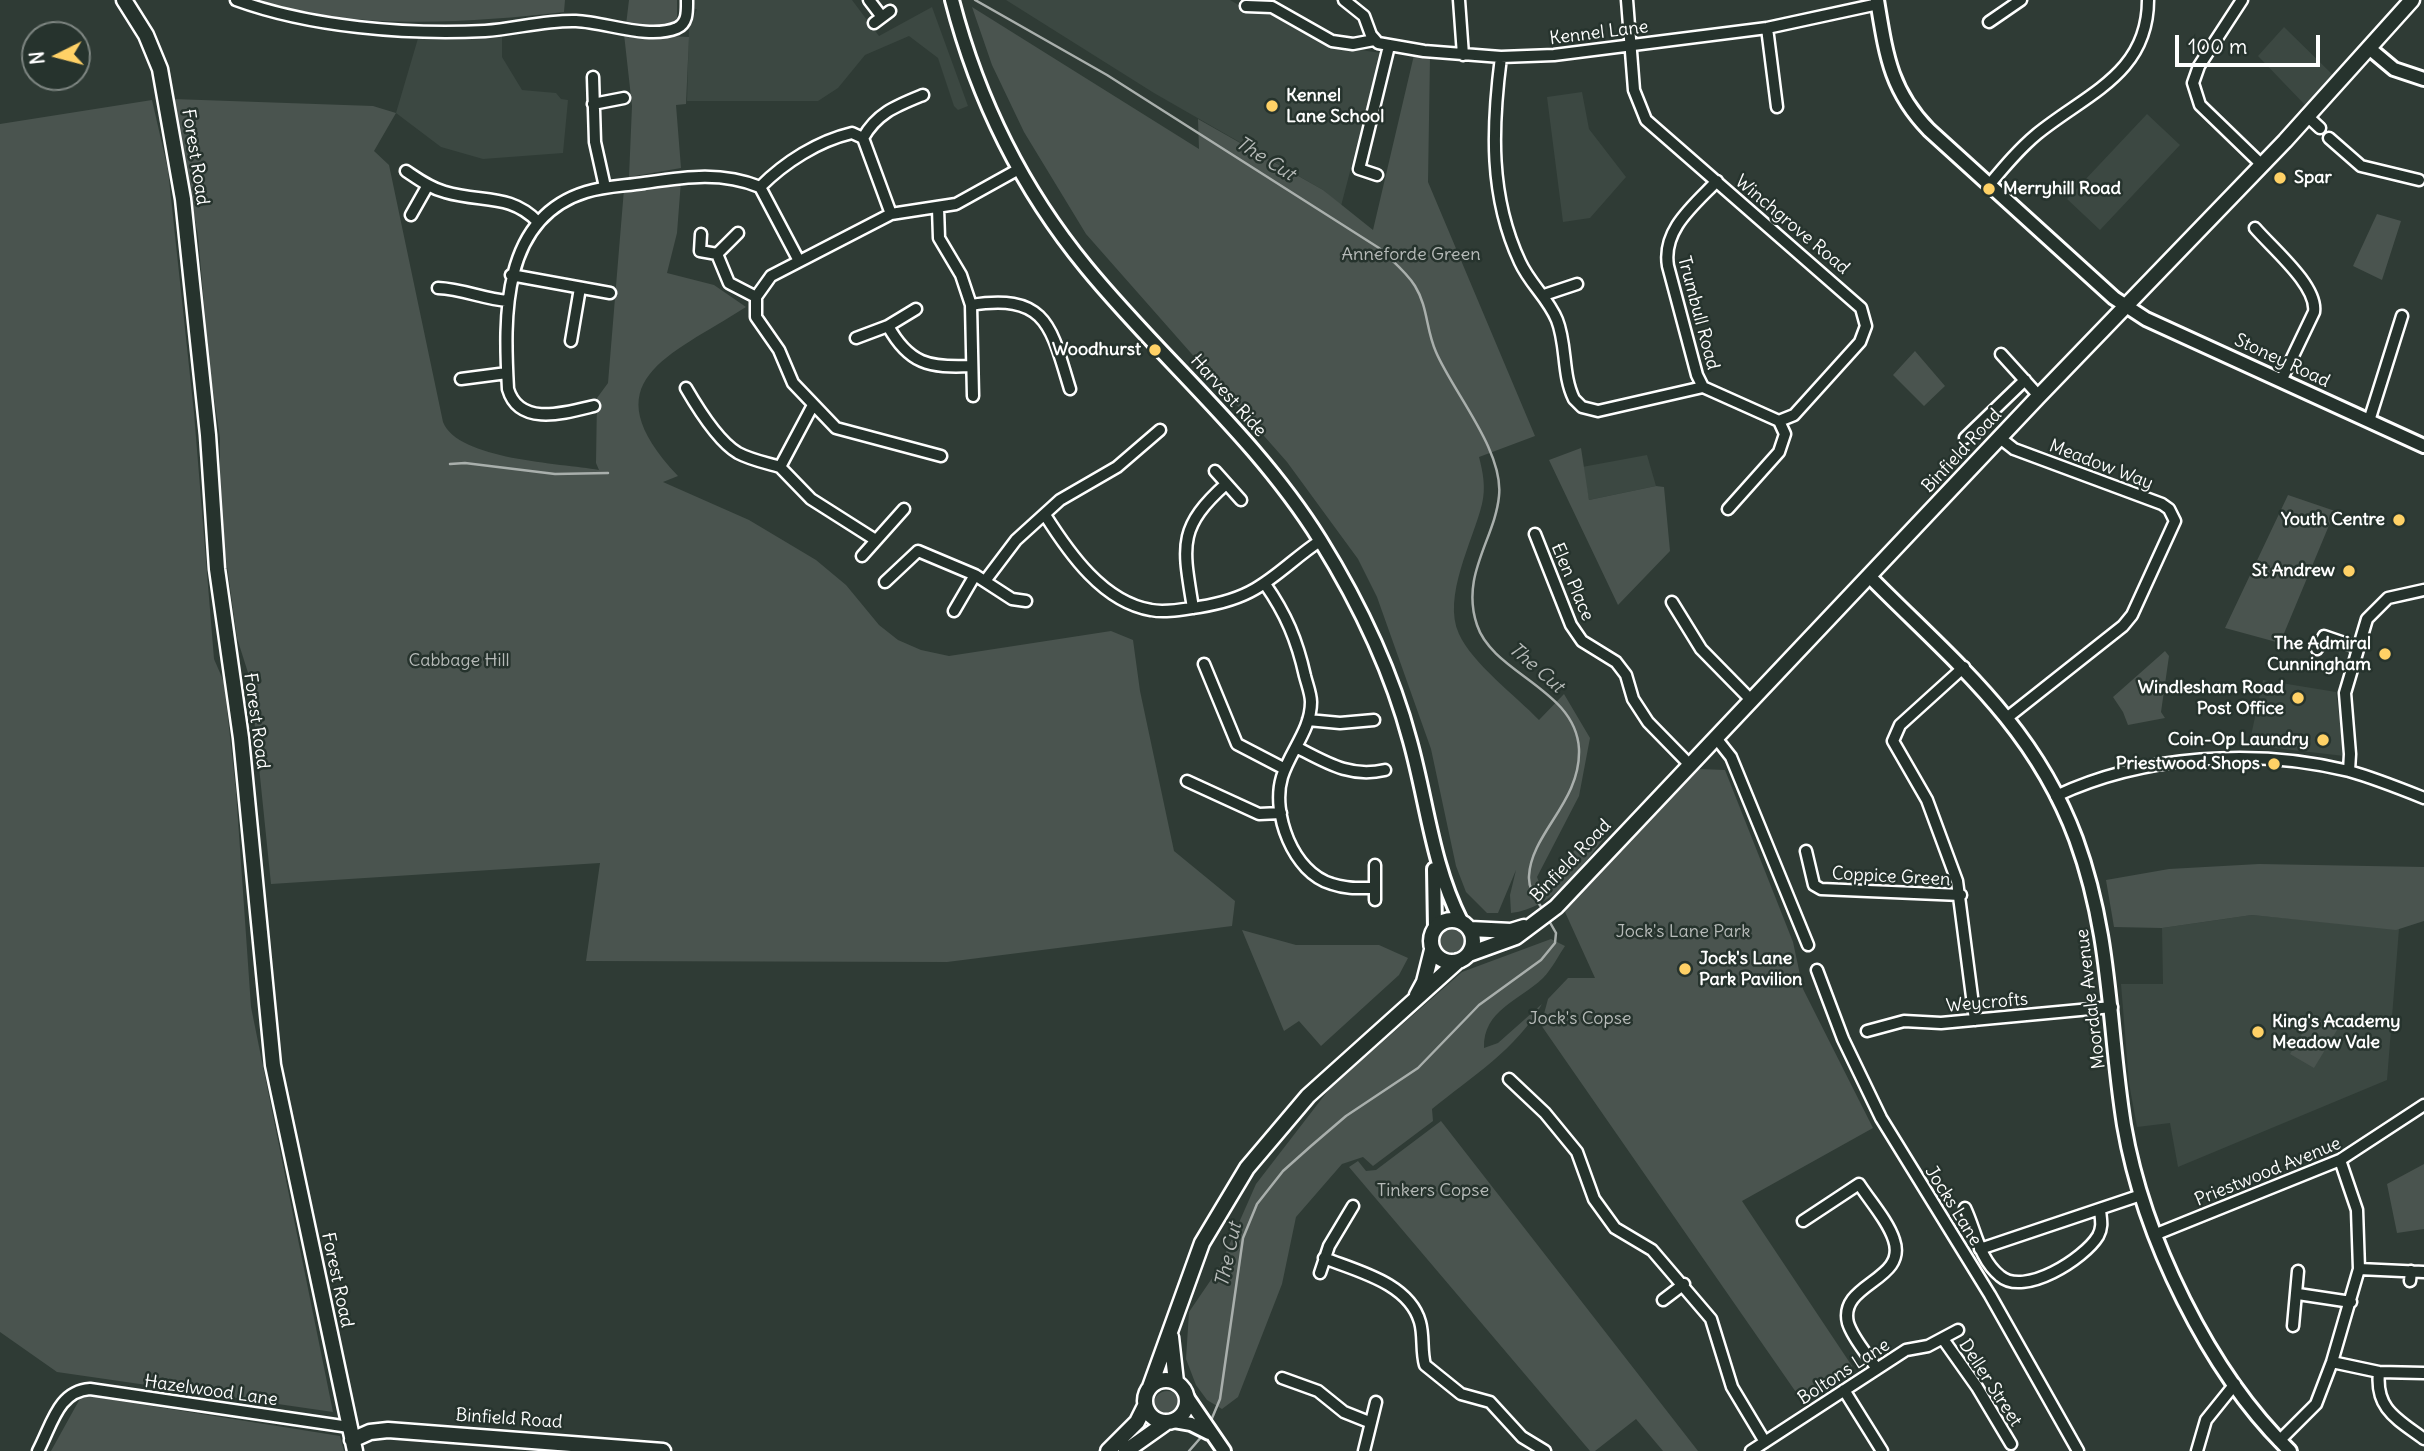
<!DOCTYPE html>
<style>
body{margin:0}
#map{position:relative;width:2424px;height:1451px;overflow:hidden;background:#2f3b35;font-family:Delius,sans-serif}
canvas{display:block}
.north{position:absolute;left:21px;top:21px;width:70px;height:70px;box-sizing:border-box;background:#26332d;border:2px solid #7d8581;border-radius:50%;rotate:264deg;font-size:19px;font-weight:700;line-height:28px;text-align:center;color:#fff}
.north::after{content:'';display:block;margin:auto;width:24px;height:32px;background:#ffd166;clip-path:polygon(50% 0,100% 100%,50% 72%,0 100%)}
.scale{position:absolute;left:2175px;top:35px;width:145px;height:32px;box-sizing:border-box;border:4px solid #fff;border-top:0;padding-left:9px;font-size:21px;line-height:24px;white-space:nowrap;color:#fff;-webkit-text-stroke:5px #26332d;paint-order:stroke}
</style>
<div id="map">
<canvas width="2424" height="1451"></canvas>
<div class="north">N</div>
<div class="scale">100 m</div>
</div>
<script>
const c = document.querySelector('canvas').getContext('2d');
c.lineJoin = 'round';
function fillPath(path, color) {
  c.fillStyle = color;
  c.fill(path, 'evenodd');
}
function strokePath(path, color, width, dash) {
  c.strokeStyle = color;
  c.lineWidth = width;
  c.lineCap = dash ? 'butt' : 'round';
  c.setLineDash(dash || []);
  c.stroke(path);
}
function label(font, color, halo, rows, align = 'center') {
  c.font = font + ' Delius,sans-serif';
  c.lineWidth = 5;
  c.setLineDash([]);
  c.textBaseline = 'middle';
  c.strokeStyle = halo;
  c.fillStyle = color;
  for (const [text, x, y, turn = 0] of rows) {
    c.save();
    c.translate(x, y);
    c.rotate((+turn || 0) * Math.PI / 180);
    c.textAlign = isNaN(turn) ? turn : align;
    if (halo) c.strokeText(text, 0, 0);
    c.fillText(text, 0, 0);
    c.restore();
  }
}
const built = new Path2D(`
 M694,0H852L879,36L932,7L968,106L958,110L954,106L938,58L909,36L865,55L838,88L818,101H687L689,27L697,9H695Z
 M1006,0H1230L1244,8L1267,10L1327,45L1381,53L1341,206L1323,190L1154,93Z
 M2284,27L2333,75L2306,106L2258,56Z
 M419,35L502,37V57L522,90L556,93L561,99L568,100L563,153L483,159L441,147L396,113Z
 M1582,92L1589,129L1626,177L1590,218L1563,222L1547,97Z
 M2147,114L2180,145L2100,230L2067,199Z
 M1647,455L1656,486L1589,500L1582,467Z
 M2263,680L2336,692L2344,756L2249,745Z
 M2252,915L2399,929L2387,1080L2178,1167L2170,1123L2137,1127L2129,1083L2121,984H2163L2162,928Z`);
const green = new Path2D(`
 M260,0H565L564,12C467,23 354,31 260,0Z
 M629,0H677V20L659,27L626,25Z
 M972,7L1199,149L1198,119L1323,190L1373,230L1414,55L1430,57L1428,182L1535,436L1479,457C1483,472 1486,488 1482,504C1473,541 1442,597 1459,634C1472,663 1516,696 1539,720L1564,694L1590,738L1579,796L1537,877L1539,882H1543L1575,850L1605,837C1579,869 1554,908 1511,913L1510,895L1516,870L1498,913H1487L1466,892L1456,866L1431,749L1377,597L1358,559L1287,462L1086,234L1024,132L992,65Z
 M624,34L689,37L686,104L676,105L681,168L629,177L632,106Z
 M173,99L373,106L396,113L374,151L389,165L443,422C458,460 560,463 599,470L596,463L597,398L608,383L624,189L681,181L677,233L667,273L714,285L746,307C668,357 589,381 678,476L663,482L749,520L816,560L846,585L879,625L898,640L921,650L949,656L1111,631L1133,640L1140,691L1174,851L1235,901L1232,926L947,962L586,961L600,863L271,884L250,679L237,638L220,516V438L210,371L198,236Z
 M152,100L168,170L194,413L214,659L224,682L236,791L251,1007L333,1412L57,1372L0,1332V124Z
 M2377,214L2401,221L2382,280L2353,266Z
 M1915,351L1945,386L1924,406L1893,375Z
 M1581,448L1589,500L1656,486L1664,487L1670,551L1618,605L1549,460Z
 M2288,495L2335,511L2280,643L2225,628Z
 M2165,651L2169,656L2161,712L2165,718L2128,725L2123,712L2113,697Z
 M1699,769L1725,770L1793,942L1803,989L1873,1128L1742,1201L1852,1366L1800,1398L1541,1025L1548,999L1568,978H1595L1565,912L1570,901Z
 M2259,864L2424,867V921L2396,930L2252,915L2162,928L2114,927L2106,880L2169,869Z
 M1437 942a16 16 0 1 1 32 0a16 16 0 1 1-32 0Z
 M1242,930L1296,945H1379L1408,958L1399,975L1321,1046L1299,1021L1284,1031Z
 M1551,939L1565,946C1558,956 1552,969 1543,978C1519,1001 1483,1010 1484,1048L1498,1043L1542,1004C1518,1048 1470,1078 1432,1109L1433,1121L1373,1166L1363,1157L1342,1164L1296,1217L1282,1284L1238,1397L1222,1409L1207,1400L1196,1385L1186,1359L1189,1312L1219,1268L1256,1184L1330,1088L1462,972Z
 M2313,1016L2337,1030L2314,1068L2290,1054Z
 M1441,1121L1698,1451H1663L1636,1419L1595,1451H1590L1349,1167L1358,1161L1366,1171L1376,1170Z
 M2424,1164V1229L2397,1233L2387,1184Z
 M1154 1404a13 13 0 1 1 26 0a13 13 0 1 1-26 0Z
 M82,1395L340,1436L344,1451H51Z`);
const stream = new Path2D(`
 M975,0L1107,75L1379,248C1391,260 1406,271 1415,286C1428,307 1426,330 1436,352C1453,392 1504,451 1499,496C1495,539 1460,575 1477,625C1493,674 1576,689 1579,749C1581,802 1531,833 1529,876C1528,889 1537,900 1543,910
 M450,464L465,463L555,474L608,473
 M1210,1423L1220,1399L1243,1238L1257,1204L1283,1171L1311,1146L1346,1116L1418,1068L1479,1005L1541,960L1555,943L1556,933L1548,919
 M1189,1451L1203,1435`);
const minor = new Path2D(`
 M236,0C310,27 406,35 485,31C515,29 545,20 576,21C606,22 648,40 677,28C688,23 687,11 687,0
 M869,0L882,17
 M1344,0L1364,16L1371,35L1378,43L1424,51L1501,57L1554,55L1767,28L1878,4
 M1459,0L1463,55
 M1627,0L1634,90L1646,120L1861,308L1866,326L1860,342L1794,415L1779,421
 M2242,0L2199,66L2193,83L2200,105L2261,164
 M1246,6L1272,7L1332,41L1353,44L1374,40
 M1989,22L2021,0
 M874,23L890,11
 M1767,28L1777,107
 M1501,57C1492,127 1489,196 1520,262C1530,284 1548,298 1557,320C1567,345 1562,375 1574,399L1582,407L1598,411L1703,387
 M593,77L595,142L605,187
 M593,104L624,98
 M2306,115L2320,128
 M863,138C877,113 896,106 923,95
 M2329,138L2361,166L2419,180
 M406,171C418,179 430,188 445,192C482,203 510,193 538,222
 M1377,175L1359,169L1389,46
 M1717,181C1693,206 1662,230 1668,266L1697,375L1703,387L1779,421
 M1989,185C2004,167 2019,149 2037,134C2086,94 2148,74 2148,0
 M760,187C785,162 818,141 852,133L863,138L891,214
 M938,208L939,238L961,275L971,305L973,396
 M411,215L428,185
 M2255,228C2272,248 2318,286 2314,312L2281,381
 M701,234L700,251L717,254
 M717,254L729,283L756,297
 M717,254L738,233
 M511,275L610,293
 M438,288C463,289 483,299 508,301
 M1544,295L1577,284
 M971,305C1047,293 1051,327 1070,389
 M888,326C909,364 929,368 971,366
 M856,338L888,326L916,309
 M571,341L580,288
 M2001,354L2039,396
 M461,379L507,373
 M686,388C697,407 719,442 738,453C751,460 767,463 780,467
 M813,405L780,467L811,499L874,539
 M594,406C565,413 519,427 508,389C504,317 501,218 586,192C605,186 624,186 644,183C685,177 721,171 760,187L799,261
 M2369,421L2402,316
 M1965,438L2025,380
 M2000,438L2014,449L2162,504L2169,509L2175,521L2132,615L2123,626L2008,717
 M941,456L836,428L793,383L779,350L756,317V297L771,276L891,214L956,204L1019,169
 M1215,471L1241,500
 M1728,509L1779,452L1785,434L1779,421
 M1045,515C1069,553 1103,602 1151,610C1166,613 1184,609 1199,607C1218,604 1238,599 1255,589C1278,576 1298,555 1320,541
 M1535,534L1571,625L1582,641L1616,662L1626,675L1633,699L1648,722L1690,765
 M918,551L975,575L1012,599L1026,601
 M862,556L904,509
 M985,581L1016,540L1060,500L1117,467L1160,430
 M885,582L918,551
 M1265,584C1286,614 1297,640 1305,676C1307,684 1311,694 1311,702C1311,730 1290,751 1282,777C1271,813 1293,873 1332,884C1346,889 1360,888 1374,888
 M1672,602L1701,649L1752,701
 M1193,608C1183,546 1177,528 1226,484
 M954,611L975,575
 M2317,649L2324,636L2356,647
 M1204,664L1237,744L1285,769
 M1964,667L1900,725L1893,741L1927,800L1957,881L1975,1020
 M1308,720L1340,723L1374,720
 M1716,738L1731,757L1808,945
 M1296,747C1327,763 1350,778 1385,770
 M2349,771L2350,754L2345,693L2367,619L2388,598L2424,590
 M1187,781L1259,814L1281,813
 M2056,796C2143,755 2256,748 2349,771C2374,778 2399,788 2424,798
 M1806,851L1814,885L1821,889L1961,895
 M1375,900V865
 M1817,970L1843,1039L1881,1118L1990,1295L2078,1451
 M1867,1031L1904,1021L1941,1023L2112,1007
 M1509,1079L1545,1113L1577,1152L1594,1199L1615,1228L1652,1250L1711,1319L1732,1387L1765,1442
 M1965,1208C1976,1231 1979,1259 2000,1276C2024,1297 2084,1259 2098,1236C2103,1227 2101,1220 2100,1210
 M1803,1221L1859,1184C1870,1201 1888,1221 1894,1240C1908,1281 1838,1283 1848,1323C1853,1339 1868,1355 1877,1369
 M2154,1235L2340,1160L2424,1105
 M1980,1249L2141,1195
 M1324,1258C1357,1271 1409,1283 1420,1322C1424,1336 1421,1351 1425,1365L1461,1394L1490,1402L1522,1437L1545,1451
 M2359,1269L2424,1272
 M1320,1273L1329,1246L1353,1206
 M2410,1281L2411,1271
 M2298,1294L2351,1302
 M1663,1300L1684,1284
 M2293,1326L2298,1271
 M1943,1339L1977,1387L2011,1444
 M2332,1362L2379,1372L2424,1373
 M2379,1372C2375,1409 2397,1419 2424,1439
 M1282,1378L1318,1391L1344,1412L1369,1422
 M1844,1390L1882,1451
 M2279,1441L2316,1404L2332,1362L2359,1269L2357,1210L2340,1160
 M38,1451C52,1425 58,1391 90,1389L349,1427
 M1364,1451L1376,1402
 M1751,1451L1906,1350L1928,1346L1958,1330
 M2197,1451L2206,1420L2235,1384`);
const tertiary = new Path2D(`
 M952,0C977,97 1022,189 1086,267C1162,360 1256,437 1320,540C1359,603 1391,669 1410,741C1427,802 1432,864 1461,921
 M1877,0C1886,54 1890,90 1929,130L2114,298L2146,319L2424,446
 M2369,48L2394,69L2424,79
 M1869,576C1952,660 2033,723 2076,839C2112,938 2108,1025 2124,1125C2143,1236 2209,1373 2290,1451
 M1434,869L1435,928
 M1187,1397L1224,1451
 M1174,1421L1191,1424L1209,1433`);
const secondary = new Path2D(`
 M124,0L146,35L160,69L183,199L208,435L217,569L241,738L273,1065L355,1451
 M1431 941a21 21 0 1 1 42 0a21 21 0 1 1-42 0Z
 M1470,929L1511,931L1524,927
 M1469,954L1516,937L1556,907L2039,396L2285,141L2412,0
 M1417,995L1424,982L1432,950
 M1171,1337L1176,1382
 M1145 1401a21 21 0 1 1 42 0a21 21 0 1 1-42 0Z
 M1150,1387L1202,1243L1247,1168L1308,1096L1458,961
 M352,1440L370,1432L388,1430L663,1451
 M1108,1451L1137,1422L1145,1406
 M1126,1451L1167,1422`);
const markers = [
 [1272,106,7,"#ffd166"],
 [2280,178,7,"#ffd166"],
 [1989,189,7,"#ffd166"],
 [1155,350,7,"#ffd166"],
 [2399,520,7,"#ffd166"],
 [2349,571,7,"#ffd166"],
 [2385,654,7,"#ffd166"],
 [2298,698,7,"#ffd166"],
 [2323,740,7,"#ffd166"],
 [2274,764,7,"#ffd166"],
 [1685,969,7,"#ffd166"],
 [2258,1032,7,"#ffd166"]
];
const streetNames = [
 ["Kennel Lane",1599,33,-7],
 ["Forest Road",195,157,81],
 ["Winchgrove Road",1792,225,40],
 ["Trumbull Road",1698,313,75],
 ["Stoney Road",2282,361,25],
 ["Harvest Ride",1228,396,48],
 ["Binfield Road",1962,451,-47],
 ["Meadow Way",2101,465,21],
 ["Elen Place",1572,582,67],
 ["Forest Road",256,721,82],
 ["Binfield Road",1571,861,-46],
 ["Coppice Green",1891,877,3],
 ["Moordale Avenue",2091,999,-97],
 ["Weycrofts",1987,1003,-5],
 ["Priestwood Avenue",2268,1172,-22],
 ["Jocks Lane",1953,1206,58],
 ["Forest Road",337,1280,78],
 ["Boltons Lane",1844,1372,-33],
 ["Deller Street",1990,1383,57],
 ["Hazelwood Lane",211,1391,8],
 ["Binfield Road",509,1419,4]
];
const poiNames = [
 ["Kennel",1286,96,"left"],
 ["Lane School",1286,117,"left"],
 ["Spar",2294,178,"left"],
 ["Merryhill Road",2003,189,"left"],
 ["Woodhurst",1141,350],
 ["Youth Centre",2385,520],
 ["St Andrew",2335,571],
 ["The Admiral",2371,644],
 ["Cunningham",2371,665],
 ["Windlesham Road",2284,688],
 ["Post Office",2284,709],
 ["Coin-Op Laundry",2309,740],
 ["Priestwood Shops",2260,764],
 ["Jock's Lane",1699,959,"left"],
 ["Park Pavilion",1699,980,"left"],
 ["King's Academy",2272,1022,"left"],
 ["Meadow Vale",2272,1043,"left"]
];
const parkNames = [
 ["Anneforde Green",1411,255],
 ["Cabbage Hill",459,661],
 ["Jock's Lane Park",1683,932],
 ["Jock's Copse",1580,1019],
 ["Tinkers Copse",1433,1191]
];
const waterNames = [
 ["The Cut",1265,159,32],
 ["The Cut",1536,668,41],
 ["The Cut",1229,1255,-78]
];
fillPath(built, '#3c4842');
fillPath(green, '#4a544f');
strokePath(stream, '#a9afac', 2.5);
strokePath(minor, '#fff', 15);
strokePath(tertiary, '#fff', 18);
strokePath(secondary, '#fff', 19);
strokePath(minor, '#26332d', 10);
strokePath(tertiary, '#26332d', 12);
strokePath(secondary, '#26332d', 14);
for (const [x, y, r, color] of markers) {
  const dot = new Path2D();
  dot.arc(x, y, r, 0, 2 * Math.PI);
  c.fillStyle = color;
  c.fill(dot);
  strokePath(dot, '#26332d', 2.5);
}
label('18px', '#fff', '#26332d', streetNames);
label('bold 18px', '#fff', '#26332d', poiNames, 'right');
label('18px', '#b7bbb9', '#26332d', parkNames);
label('italic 19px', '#b8bcba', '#26332d', waterNames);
</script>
